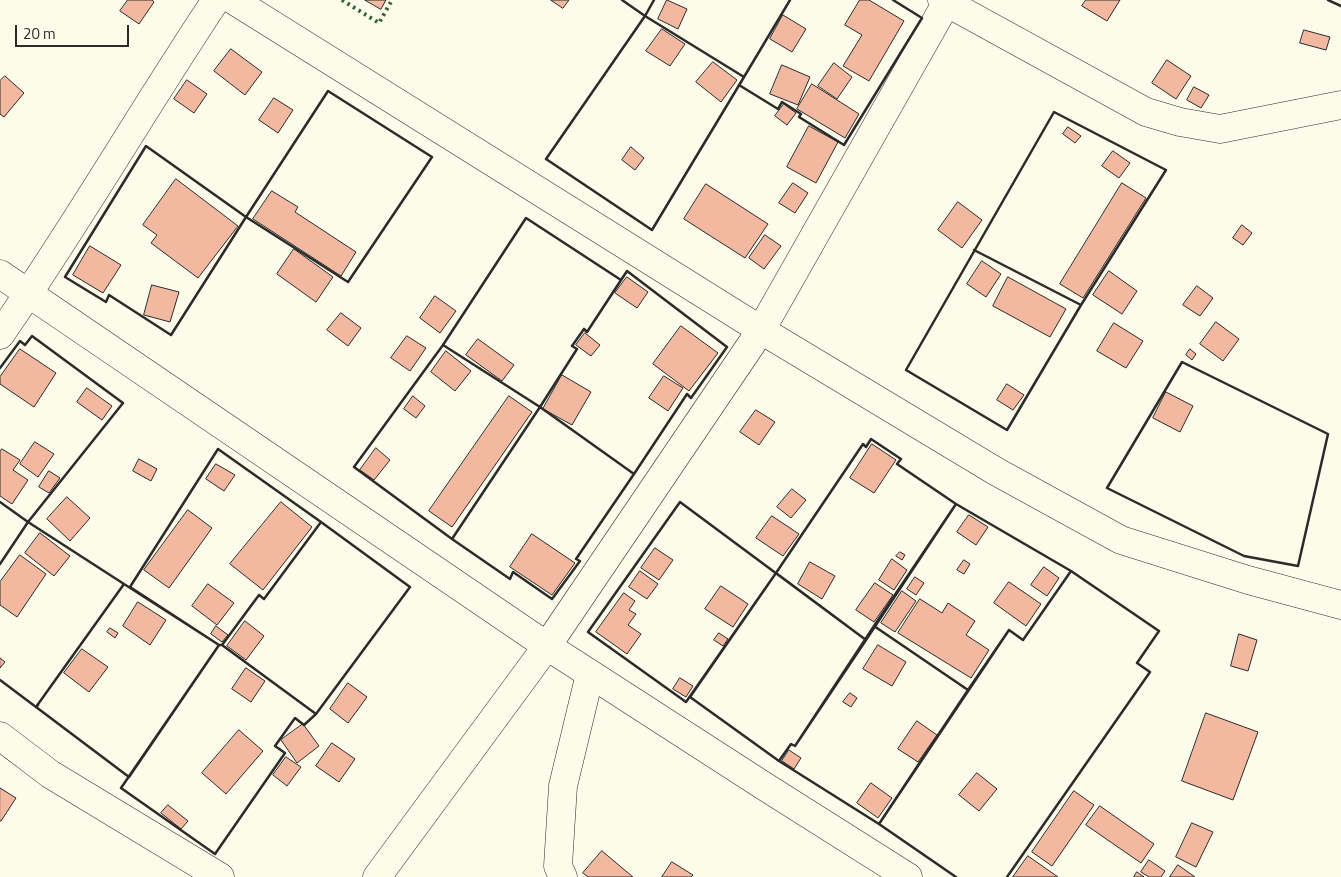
<!DOCTYPE html>
<style>
body{margin:0}
#map{position:relative;width:1341px;height:877px;overflow:hidden;background:#fdfbea;font-family:"Titillium Web",sans-serif}
canvas{display:block}
.scale{position:absolute;left:15px;top:25px;width:114px;height:22px;box-sizing:border-box;border:2px solid #2b2b2b;border-top:0;padding-left:6px;font-size:15px;line-height:18px;white-space:nowrap;color:#2b2b2b;-webkit-text-stroke:4px #fdfbea;paint-order:stroke}
</style>
<div id="map">
<canvas width="1341" height="877"></canvas>
<div class="scale">20 m</div>
</div>
<script>
const c = document.querySelector('canvas').getContext('2d');
c.lineJoin = 'round';
function fillPath(path, color) {
  c.fillStyle = color;
  c.fill(path, 'evenodd');
}
function strokePath(path, color, width, dash) {
  c.strokeStyle = color;
  c.lineWidth = width;
  c.lineCap = dash ? 'butt' : 'round';
  c.setLineDash(dash || []);
  c.stroke(path);
}
const building = new Path2D(`
 M128,0H152L154,2L139,24L120,11Z
 M365,0H386L381,9Z
 M551,0H569L563,8Z
 M667,0L687,9L678,29L658,19Z
 M860,0H869L904,21L869,81L843,66L862,35L845,25Z
 M1086,0H1120L1107,21L1082,6Z
 M783,15L806,29L792,52L770,39Z
 M662,29L685,44L670,66L646,51Z
 M1304,30L1330,37L1326,50L1300,43Z
 M231,49L262,72L245,95L214,71Z
 M1167,60L1191,76L1176,99L1152,83Z
 M713,62L737,80L721,102L696,82Z
 M834,63L852,77L837,99L818,86Z
 M782,65L810,77L798,105L770,94Z
 M5,76L24,93L4,117L0,114V81Z
 M187,80L207,94L194,113L174,99Z
 M812,84L859,114L845,138L797,109Z
 M1194,87L1209,95L1201,108L1187,100Z
 M274,98L293,110L278,133L259,120Z
 M784,104L796,113L787,125L775,116Z
 M809,126L838,142L816,183L787,167Z
 M1068,127L1081,136L1075,143L1063,134Z
 M631,147L644,158L635,170L622,160Z
 M1113,151L1130,163L1119,178L1102,166Z
 M176,179L238,226L198,278L151,243L157,235L143,225Z
 M793,183L808,193L795,213L779,203Z
 M1122,183L1146,198L1083,298L1060,284Z
 M706,184L768,224L745,258L684,219Z
 M272,191L298,207L295,212L356,252L341,276L253,219Z
 M958,202L982,220L962,248L938,230Z
 M1242,225L1252,233L1243,245L1233,238Z
 M765,235L781,246L764,269L749,258Z
 M90,246L121,265L103,293L73,275Z
 M294,249L333,277L316,302L277,274Z
 M982,261L1001,274L986,297L967,284Z
 M1109,271L1137,291L1122,314L1093,295Z
 M627,277L648,292L637,308L615,293Z
 M1008,277L1066,309L1050,337L993,306Z
 M152,285L179,292L170,322L144,315Z
 M1197,286L1213,298L1200,316L1183,305Z
 M435,296L456,311L440,333L420,318Z
 M341,313L361,328L348,346L327,330Z
 M1216,322L1239,339L1223,361L1200,344Z
 M1114,323L1143,341L1126,368L1097,351Z
 M681,326L718,353L689,391L653,364Z
 M585,333L600,345L591,356L576,345Z
 M407,336L426,348L410,371L391,358Z
 M478,339L514,365L502,381L466,355Z
 M20,349L56,373L34,407L0,384V377Z
 M1190,349L1196,354L1192,360L1186,355Z
 M446,351L471,371L455,391L431,372Z
 M562,375L591,392L572,425L543,409Z
 M664,376L683,388L668,411L649,398Z
 M1007,384L1024,395L1013,410L997,400Z
 M87,388L112,406L102,420L77,402Z
 M1166,392L1193,406L1180,432L1153,418Z
 M413,396L425,406L416,418L404,409Z
 M509,396L532,412L452,527L429,511Z
 M756,410L775,422L759,445L740,432Z
 M35,442L54,454L38,477L20,464Z
 M872,444L896,460L874,493L850,478Z
 M376,448L390,460L374,480L360,470Z
 M2,449L20,460L13,470L28,480L12,504L0,496V452Z
 M139,459L157,469L151,481L133,471Z
 M216,464L235,475L224,491L206,479Z
 M49,471L60,478L49,493L39,487Z
 M792,489L806,500L791,518L777,507Z
 M67,497L90,518L70,541L47,519Z
 M281,502L312,527L263,590L230,564Z
 M188,510L212,528L169,588L144,570Z
 M969,515L988,527L976,545L957,532Z
 M772,516L799,534L783,556L756,538Z
 M40,533L70,556L54,576L25,553Z
 M532,534L575,563L552,595L510,567Z
 M655,548L673,560L659,580L641,568Z
 M900,552L905,555L902,560L896,556Z
 M20,555L46,574L17,617L0,605V582Z
 M892,559L907,570L894,590L879,580Z
 M964,560L970,564L964,574L957,570Z
 M810,562L835,576L822,599L798,584Z
 M1044,567L1059,578L1047,596L1031,585Z
 M640,571L658,584L647,599L629,587Z
 M915,577L924,583L916,595L907,589Z
 M1009,582L1041,604L1026,626L994,603Z
 M875,583L893,595L874,622L856,610Z
 M208,584L234,603L217,625L192,606Z
 M721,586L748,604L733,627L705,609Z
 M902,591L916,601L895,632L881,623Z
 M624,593L635,601L629,610L636,614L628,625L641,634L627,654L596,632Z
 M920,599L942,613L948,603L975,621L966,635L989,650L971,678L898,633Z
 M138,602L166,620L150,645L123,626Z
 M245,621L264,636L246,660L227,646Z
 M216,626L228,635L222,642L211,634Z
 M110,628L118,633L115,638L107,632Z
 M719,633L728,639L723,646L714,640Z
 M1239,634L1257,640L1248,671L1231,666Z
 M878,645L906,662L892,686L863,669Z
 M82,649L108,667L89,692L64,673Z
 M0,658L5,662L0,668Z
 M246,668L265,681L251,702L232,689Z
 M680,678L693,686L686,697L673,689Z
 M348,683L367,697L348,723L330,709Z
 M850,693L857,698L851,707L843,702Z
 M1206,713L1258,732L1233,800L1182,781Z
 M917,721L937,735L918,762L898,749Z
 M303,724L319,746L297,763L281,740Z
 M239,730L263,751L226,794L202,773Z
 M332,743L355,759L339,782L316,766Z
 M789,750L801,758L794,769L782,761Z
 M286,757L301,767L287,786L273,775Z
 M977,773L997,789L979,811L959,795Z
 M871,783L892,798L878,818L857,803Z
 M0,788L16,798L1,821H0Z
 M1074,791L1094,805L1052,866L1032,852Z
 M168,805L188,821L181,829L161,813Z
 M1100,806L1154,844L1141,863L1086,825Z
 M1192,823L1213,832L1196,867L1176,857Z
 M602,851L633,877H588L583,873Z
 M1028,856L1058,877H1013Z
 M1149,860L1165,871L1161,877H1149L1141,872Z
 M672,862L693,875L691,877H662Z
 M1178,865L1195,877H1170Z
 M1137,872L1144,877H1134Z`);
const minor = new Path2D(`
 M233,0L761,330L997,472L1121,540L1248,580L1341,605
 M942,0L1146,112L1180,122L1220,129L1341,105
 M0,274L547,646L764,786L908,877
 M0,335C76,226 142,111 216,0
 M0,736L50,774L220,877
 M377,877L547,646L761,330L948,0
 M563,877L558,866L563,786L590,674`);
const hedge = new Path2D(`
 M342,0L379,23L392,0`);
const wall = new Path2D(`
 M622,0L645,16L654,0
 M1328,0L1341,6
 M645,16L744,77L652,230L546,159Z
 M744,77L790,0
 M740,84L739,85L778,109L782,102L801,114L799,117L844,145L922,18L893,0
 M328,91L432,157L348,282L246,217Z
 M146,146L246,217L171,335L109,295L106,302L65,277Z
 M526,218L621,280L587,332L584,329L572,346L577,349L540,407L443,345Z
 M974,250L1081,305L1166,170L1054,112L906,370L1007,430L1081,305L974,250
 M627,271L727,347L691,398L687,394L634,474L540,407L577,349L572,346L584,329L587,332Z
 M443,345L540,407L452,539L354,467Z
 M1182,362L1328,434L1298,566L1244,556L1107,488Z
 M0,368L20,341L25,345L32,336L123,403L28,522L0,502
 M540,407L634,474L576,559L580,561L552,599L513,572L510,579L452,539Z
 M871,439L901,459L897,464L956,504L866,640L776,573L863,444L866,447Z
 M218,449L321,522L264,599L259,595L222,645H219L130,587Z
 M956,504L1071,571L1023,640L1009,630L968,690L874,626Z
 M321,522L410,587L316,714L222,645L259,595L264,599Z
 M0,564L28,522L124,584L123,585
 M776,573L686,702L588,632L680,502L866,640L795,746L791,744L779,761L690,697L776,573
 M124,584L219,645L129,777L36,707Z
 M874,626L968,690L879,824L779,761L791,744L795,746Z
 M219,645H222L316,714L304,725L295,718L275,746L285,753L215,854L121,788Z
 M0,680L36,707L38,705
 M956,877L879,824L1009,630L1023,640L1071,571L1159,631L1137,663L1150,672L1007,877`);
fillPath(building, '#f2b8a0');
strokePath(building, '#2b2b2b', 1);
strokePath(minor, '#2b2b2b', 29);
strokePath(minor, '#fdfbea', 28);
strokePath(hedge, '#34623c', 4, [2.5, 4]);
strokePath(wall, '#2b2b2b', 2.5);
</script>
